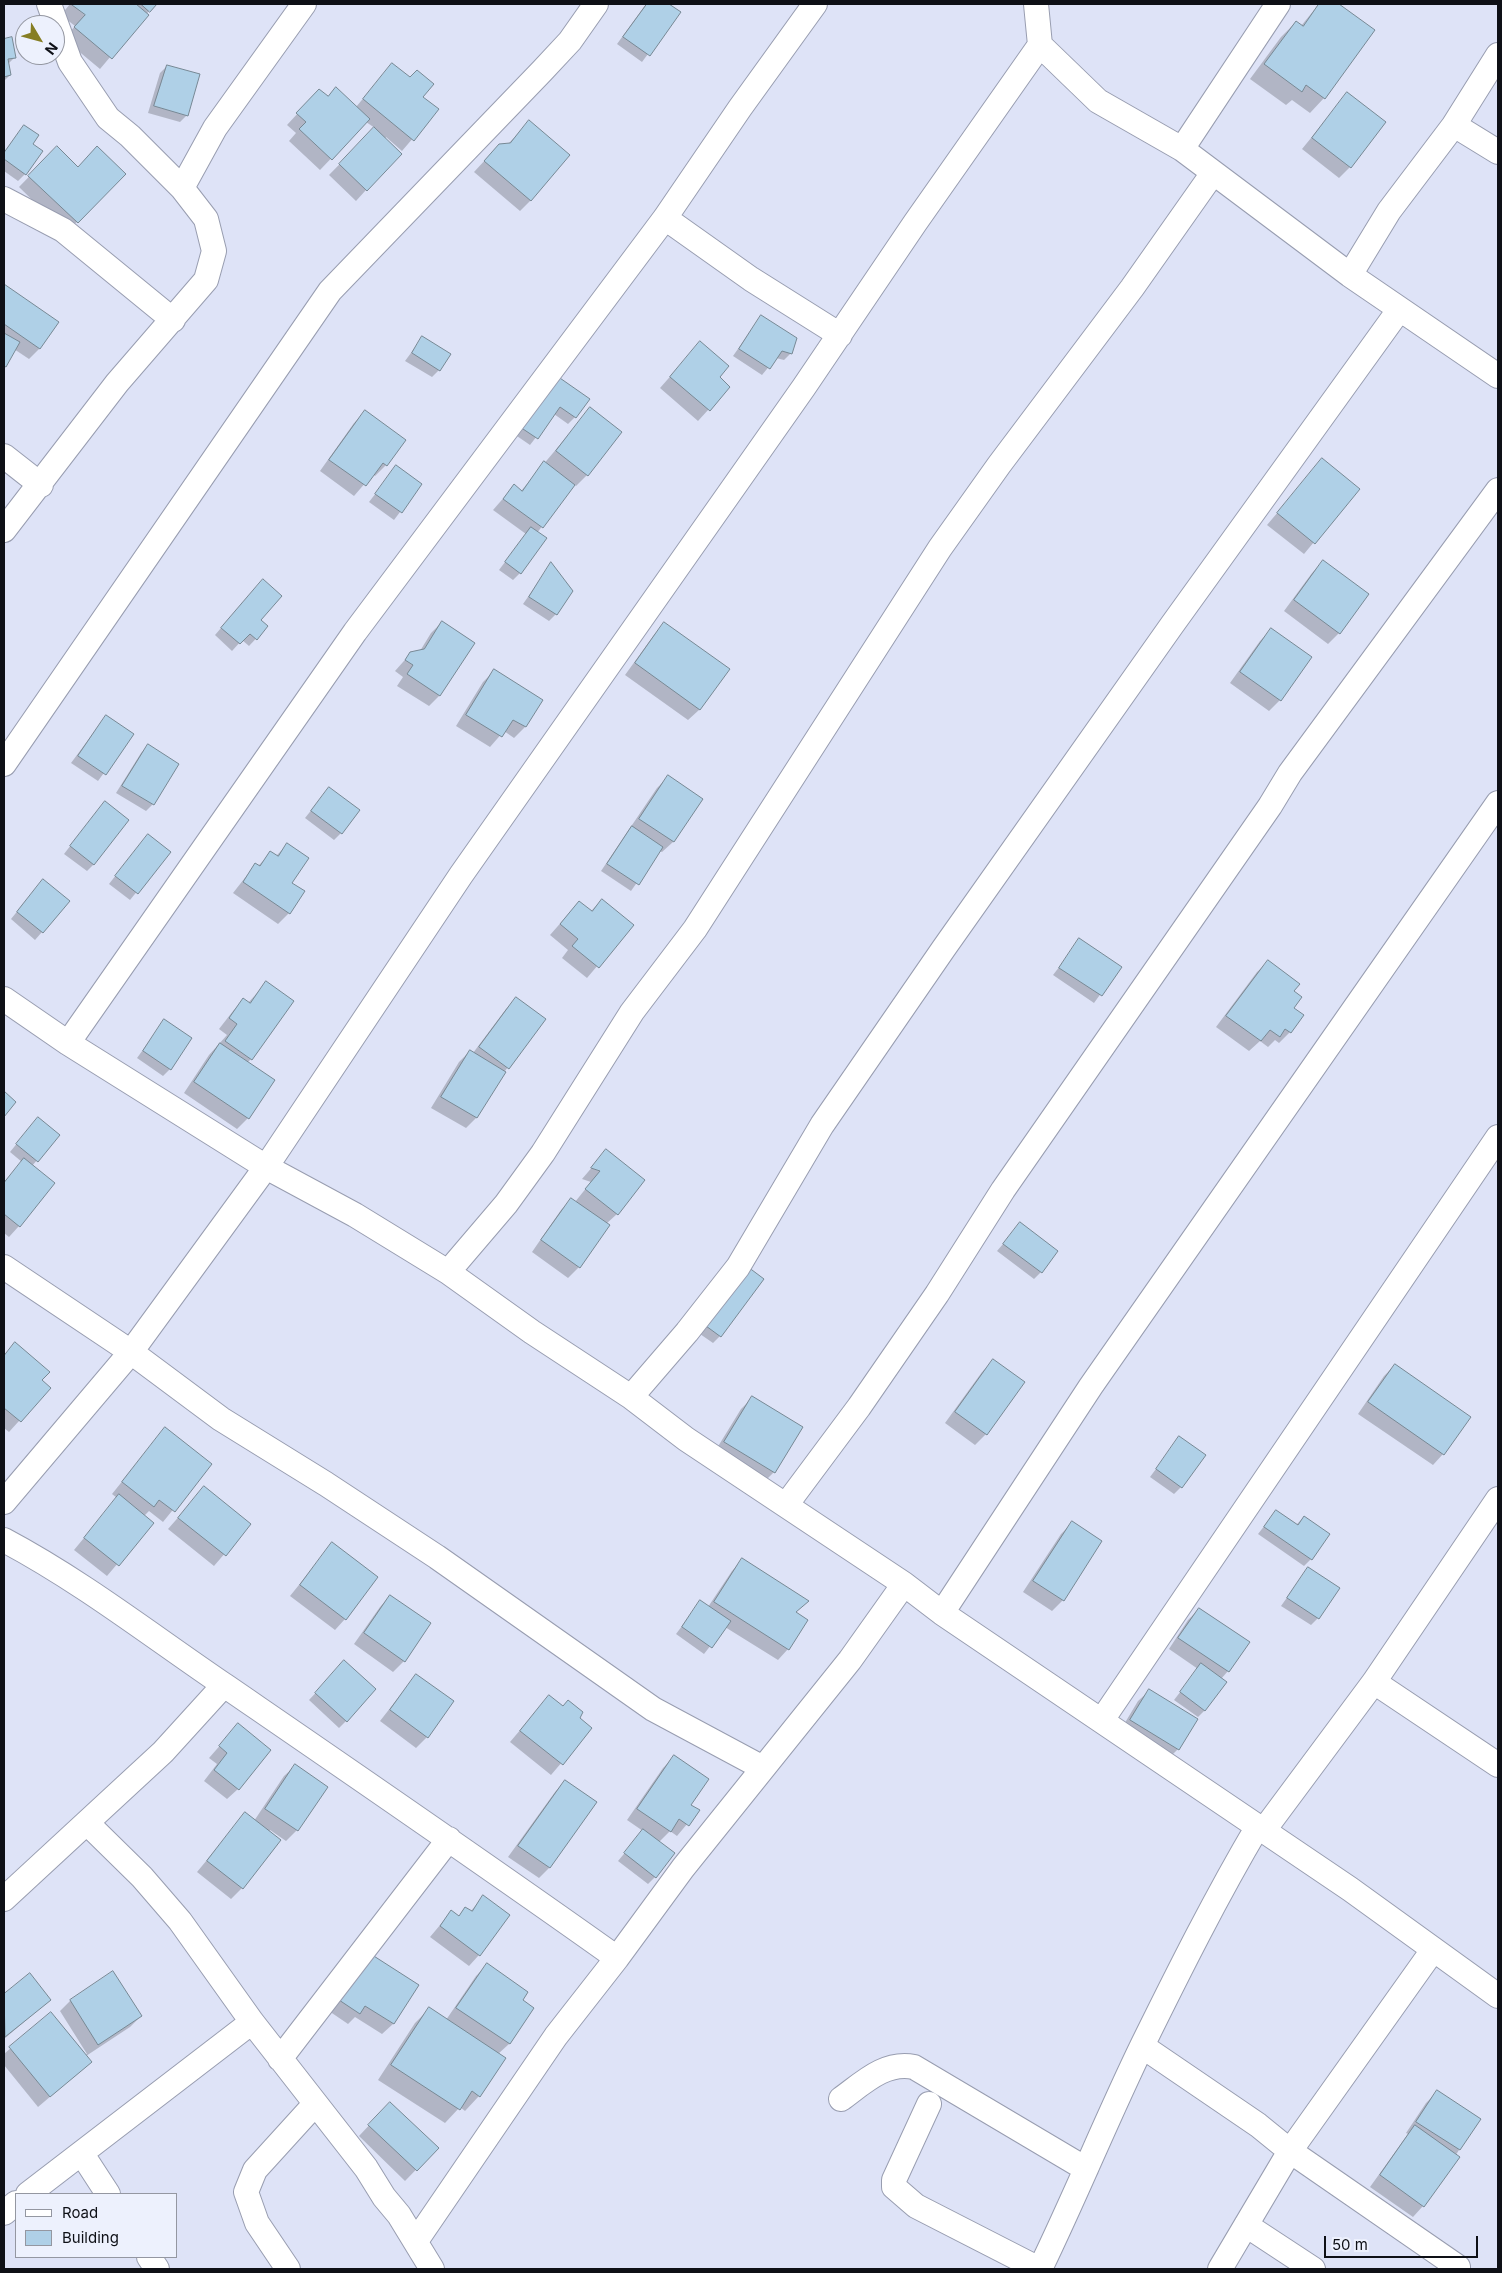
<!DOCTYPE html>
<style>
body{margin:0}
#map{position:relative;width:1502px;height:2273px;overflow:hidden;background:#dee3f7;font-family:Inter,sans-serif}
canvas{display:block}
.frame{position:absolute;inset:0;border:5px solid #0e1016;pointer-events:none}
.legend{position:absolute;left:15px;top:2193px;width:162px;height:65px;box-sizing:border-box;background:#edf1fd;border:1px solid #9497a1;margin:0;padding:6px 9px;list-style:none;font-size:15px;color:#0e1016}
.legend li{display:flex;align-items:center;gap:10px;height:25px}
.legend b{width:25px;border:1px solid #9497a1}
.north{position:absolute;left:15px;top:15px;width:50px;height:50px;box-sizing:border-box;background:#edf1fd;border:1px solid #9497a1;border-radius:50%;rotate:127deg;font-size:14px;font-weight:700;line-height:20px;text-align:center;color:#0e1016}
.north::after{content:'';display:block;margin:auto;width:18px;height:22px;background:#867e24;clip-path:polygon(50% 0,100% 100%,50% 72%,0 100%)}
.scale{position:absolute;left:1324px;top:2236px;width:154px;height:22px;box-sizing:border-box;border:2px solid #0e1016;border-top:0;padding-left:6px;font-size:15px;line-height:18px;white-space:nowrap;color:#0e1016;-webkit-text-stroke:4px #edf1fd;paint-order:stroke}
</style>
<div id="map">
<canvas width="1502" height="2273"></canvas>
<div class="frame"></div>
<ul class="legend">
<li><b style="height:6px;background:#fff"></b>Road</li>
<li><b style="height:14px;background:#afd0e7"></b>Building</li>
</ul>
<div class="north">N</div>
<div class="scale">50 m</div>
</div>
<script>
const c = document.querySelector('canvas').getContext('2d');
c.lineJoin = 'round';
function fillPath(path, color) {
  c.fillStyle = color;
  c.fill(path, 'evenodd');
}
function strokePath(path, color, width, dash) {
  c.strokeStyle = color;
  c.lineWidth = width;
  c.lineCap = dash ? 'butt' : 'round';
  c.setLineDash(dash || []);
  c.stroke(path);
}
const shadow = new Path2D(`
 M70,4H155L100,69L64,39L75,26L61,15Z
 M646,4H667L679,12L642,62L617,44Z
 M1319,4H1337L1373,31L1324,98L1310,113L1292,100L1286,105L1250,79L1281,37L1296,22L1301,26Z
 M11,38L15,57L8,64L10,75L4,81V40Z
 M392,64L422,97L437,110L402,151L386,137L366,190L356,201L329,175L375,128L366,122L320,170L289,141L296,133L287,125L309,101L327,98L356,107Z
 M167,66L187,115L180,122L148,113L160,73Z
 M1347,94L1350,167L1339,178L1302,149Z
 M529,122L531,200L520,211L474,172L499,145L508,144Z
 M24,126L31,144L25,174L18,181L4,171V152Z
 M57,148L77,168L124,174L66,233L19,187Z
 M4,286L57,323L40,348L29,359L14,349L4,367Z
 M761,316L791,353L784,360L776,358L762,375L733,356Z
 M422,338L439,370L432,377L405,361Z
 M690,354L729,387L698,421L660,388Z
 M550,385L575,417L568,424L554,414L530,445L514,434Z
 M590,409L587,475L576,486L574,484L537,533L520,573L513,580L499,570L526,534L493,510L514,486L521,491Z
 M365,412L404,441L386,465L375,476L373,474L354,496L320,471L354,423Z
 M1322,460L1358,489L1304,554L1267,525Z
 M396,467L421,484L394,520L369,502Z
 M1323,562L1367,595L1339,633L1328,644L1284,611L1312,573Z
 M551,564L556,614L549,621L523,604Z
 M256,587L259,620L267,627L249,646L242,640L232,651L215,635Z
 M442,622L439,696L429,706L397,686L403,677L395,671L411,653L420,651L431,633Z
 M664,624L728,670L699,710L688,720L625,675L654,635Z
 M1271,630L1280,700L1269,711L1230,683L1260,641Z
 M494,671L541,700L525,727L514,738L504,731L490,747L456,726L483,682Z
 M106,716L132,734L98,781L71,763Z
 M148,746L153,804L146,811L116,793L141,753Z
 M668,777L701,799L673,842L662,852L659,851L631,891L601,871L657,788Z
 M329,788L341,833L334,840L305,818Z
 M98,810L94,864L87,871L64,854Z
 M141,843L169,852L130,900L109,884Z
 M287,845L291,883L289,913L278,924L233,893L255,865L258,866L271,853L276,856Z
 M36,888L68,902L35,940L11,919Z
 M602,900L632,925L587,978L562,958L568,950L550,935L579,902L590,912Z
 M1080,940L1120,967L1094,1003L1053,975Z
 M1268,962L1292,992L1290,1032L1279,1043L1275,1040L1268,1047L1260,1041L1249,1051L1216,1027L1257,972Z
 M266,983L251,1059L247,1063L248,1118L237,1129L184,1093L209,1055L227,1035L219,1029L233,1011L243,1000L248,1003Z
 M516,999L544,1019L505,1071L476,1118L466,1128L431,1108L459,1062L470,1051L473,1053L506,1009Z
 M164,1021L170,1069L163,1076L137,1058Z
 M31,1126L58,1135L32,1166L19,1226L9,1237L4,1233V1182L22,1162L10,1152Z
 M606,1151L617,1214L606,1224L579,1267L568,1278L532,1252L561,1210L571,1200L575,1202L591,1182L582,1179Z
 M1020,1224L1041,1272L1034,1279L997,1251Z
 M748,1269L720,1336L713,1343L700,1334Z
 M15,1344L41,1381L49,1388L9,1432L4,1428V1356Z
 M993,1361L1023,1383L986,1434L975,1445L945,1423L982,1372Z
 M1395,1365L1443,1454L1433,1465L1358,1414L1384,1376Z
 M752,1398L801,1428L774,1472L763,1483L714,1453L741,1409Z
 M165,1428L210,1464L163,1522L149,1511L144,1516L152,1523L107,1576L74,1550L117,1498L112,1494Z
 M1179,1438L1181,1487L1174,1494L1150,1477Z
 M204,1488L250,1524L214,1566L168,1529Z
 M1276,1511L1296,1525L1304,1517L1311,1559L1304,1566L1258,1534Z
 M1072,1523L1063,1600L1052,1611L1023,1592L1061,1534Z
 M332,1544L345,1619L335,1630L290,1596Z
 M742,1560L795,1613L788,1649L778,1660L725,1627L704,1654L676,1634L700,1602L708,1607L732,1571Z
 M1308,1568L1318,1618L1311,1625L1281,1606Z
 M390,1596L404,1661L393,1672L354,1644L380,1607Z
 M1199,1609L1228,1671L1221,1679L1205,1710L1198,1717L1174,1700L1198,1669L1169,1649L1188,1620Z
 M338,1669L346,1721L339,1728L309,1700Z
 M416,1675L427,1737L416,1748L380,1721Z
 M1149,1691L1178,1749L1167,1760L1120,1731L1138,1701Z
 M549,1696L591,1728L551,1775L510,1742Z
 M238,1725V1789L227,1799L204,1781L217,1764L209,1758Z
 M674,1757L690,1805L698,1811L677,1836L670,1831L659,1842L655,1877L648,1884L618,1861L643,1831L627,1820L663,1768Z
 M295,1766L326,1787L297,1830L286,1841L270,1830L242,1888L231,1899L197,1872L245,1814L254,1821L284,1776Z
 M565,1781L595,1802L549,1868L539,1878L508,1857L555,1792Z
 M483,1897L479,1955L469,1966L430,1937L451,1912L458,1917L465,1909L470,1912Z
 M356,1964L417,1986L393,2024L382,2034L355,2017L348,2024L326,2009Z
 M487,1965L521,2000L533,2008L509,2044L498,2054L479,2096L465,2111L460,2107L445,2123L378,2080L415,2023L429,2009L446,2020L476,1976Z
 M113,1973L141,2016L130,2027L86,2056L91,2062L38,2107L4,2065V2054L51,2013L85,2055L87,2054L60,2011L70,2001Z
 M30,1975L50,2000L4,2039V1996Z
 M1437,2092L1459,2150L1423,2206L1413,2217L1370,2187L1408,2134L1406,2133L1426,2103Z
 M390,2103L437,2148L405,2181L359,2136Z`);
const building = new Path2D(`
 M71,4H136L149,15L112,59L74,27L85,15Z
 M141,4H157L150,12Z
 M647,4H669L681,12L650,56L623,37Z
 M1319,4H1339L1375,30L1325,99L1306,85L1302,92L1264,64L1296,21L1303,26Z
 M12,37L16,58L8,59L11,75L4,77V39Z
 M392,63L410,77L417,70L434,84L423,97L439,109L414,141L363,99Z
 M167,65L200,74L188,116L154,106Z
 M336,87L370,119L332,160L299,129L306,122L296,113L319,89L328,96Z
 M1347,92L1386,122L1351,168L1312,138Z
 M529,120L570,155L531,201L484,161L499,144L510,143Z
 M24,125L39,135L33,144L43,151L26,175L4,159V153Z
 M374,127L402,154L367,191L339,164Z
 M57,146L78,167L97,146L126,174L78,223L28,176Z
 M4,284L59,322L40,349L4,324Z
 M761,315L797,338L792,354L782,351L770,369L739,349Z
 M4,333L20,342L6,367L4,366Z
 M422,336L451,354L440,371L412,353Z
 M700,341L729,366L720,377L730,387L710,411L670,377Z
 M557,376L590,399L576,418L560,407L538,439L520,427Z
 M590,407L622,432L588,476L556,451Z
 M365,410L406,440L387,466L383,463L366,486L329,460Z
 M1322,458L1360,489L1315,544L1277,513Z
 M544,461L575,485L543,528L503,499L514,484L522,491Z
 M396,465L422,484L402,513L375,494Z
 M531,527L547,538L521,574L505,562Z
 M1323,560L1369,594L1340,634L1294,600Z
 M551,562L573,591L557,615L529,597Z
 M263,579L282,596L261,620L268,626L257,640L250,634L240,644L221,628Z
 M442,621L475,643L440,696L407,674L413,665L405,660L410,652L424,649Z
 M664,622L730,669L700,710L635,663Z
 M1271,628L1312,657L1281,701L1240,672Z
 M494,669L543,700L526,727L513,720L502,737L466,715Z
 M106,715L134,734L106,775L78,756Z
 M148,744L179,764L154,805L122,786Z
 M668,775L703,799L674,842L639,819Z
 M329,787L360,810L342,834L311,811Z
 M105,801L129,820L94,865L70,846Z
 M632,826L663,847L639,885L607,864Z
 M148,834L171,852L138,894L115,876Z
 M287,843L309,858L292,883L305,891L290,914L243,882L255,863L260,866L270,851L278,856Z
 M43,879L70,901L43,933L17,912Z
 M602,899L634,925L599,968L572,946L578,939L560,924L579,901L592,911Z
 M1079,938L1122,967L1102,996L1059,968Z
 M1268,960L1300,984L1294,991L1302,997L1294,1008L1304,1015L1291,1033L1285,1029L1280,1037L1270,1030L1261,1041L1226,1016Z
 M266,981L294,1001L252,1060L225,1041L237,1024L229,1018L243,998L250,1003Z
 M516,997L546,1019L509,1069L479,1047Z
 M164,1019L192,1038L171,1070L143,1051Z
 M220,1043L275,1080L249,1119L194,1082Z
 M470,1050L506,1072L477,1118L441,1097Z
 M4,1091L16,1102L4,1117Z
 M38,1117L60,1135L38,1162L16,1144Z
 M606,1149L645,1180L618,1215L585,1189L600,1171L591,1168Z
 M24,1158L55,1183L20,1227L4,1214V1183Z
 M571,1198L610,1225L580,1268L541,1240Z
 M1020,1222L1058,1251L1042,1273L1003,1244Z
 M748,1267L764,1279L721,1337L706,1326Z
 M15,1342L50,1372L42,1380L51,1388L21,1422L4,1408V1356Z
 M993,1359L1025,1382L987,1435L955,1412Z
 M1395,1364L1471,1417L1444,1455L1368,1402Z
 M752,1396L803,1427L775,1473L724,1442Z
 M165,1427L212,1464L175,1512L159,1500L154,1507L122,1482Z
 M1179,1436L1206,1455L1182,1488L1156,1469Z
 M204,1486L251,1524L226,1556L178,1518Z
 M119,1494L154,1523L119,1566L84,1538Z
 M1276,1510L1298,1525L1304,1516L1330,1534L1312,1560L1264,1527Z
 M1072,1521L1102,1541L1064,1601L1033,1581Z
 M332,1542L378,1577L346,1620L300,1585Z
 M742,1558L809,1601L796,1612L808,1620L789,1650L714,1602Z
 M1308,1567L1340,1588L1319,1619L1287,1598Z
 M390,1595L431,1623L405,1662L364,1633Z
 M700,1600L731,1621L712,1648L682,1627Z
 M1199,1608L1250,1642L1229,1672L1178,1638Z
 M344,1660L376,1689L347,1722L315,1693Z
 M1201,1663L1227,1682L1205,1711L1180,1692Z
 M416,1674L454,1701L428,1738L390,1710Z
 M1149,1689L1198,1719L1179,1750L1130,1720Z
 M549,1695L563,1706L568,1700L583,1712L580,1718L592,1728L563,1765L520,1731Z
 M238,1723L271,1750L239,1790L214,1770L227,1753L219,1746Z
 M674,1755L709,1779L691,1805L700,1810L689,1826L679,1819L671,1832L637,1809Z
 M295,1764L328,1787L298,1831L265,1809Z
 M565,1780L597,1802L550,1868L518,1846Z
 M245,1812L281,1840L243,1889L207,1861Z
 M643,1829L675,1853L656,1878L624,1853Z
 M483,1895L510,1915L480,1956L440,1926L451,1910L459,1916L465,1907L472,1911Z
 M366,1951L419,1985L394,2024L365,2006L360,2014L336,1998Z
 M487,1963L528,1992L523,2000L534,2008L510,2044L456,2008Z
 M113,1971L142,2016L98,2045L70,2000Z
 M30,1973L51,2000L5,2037L4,1994Z
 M429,2007L506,2058L480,2097L472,2091L460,2110L391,2065Z
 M51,2012L92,2062L50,2097L9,2047Z
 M1437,2090L1481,2119L1460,2150L1416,2122Z
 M390,2102L439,2148L417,2171L368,2125Z
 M1415,2125L1460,2157L1424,2207L1380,2175Z`);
const minor = new Path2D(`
 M1036,4L1040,45L1098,101L1182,149L1350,275L1498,376
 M1454,125L1498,152
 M1182,149L1278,4
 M182,188L215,128L304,4
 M4,199L63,230L173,320
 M665,218L751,279L840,335
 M1350,275L1389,211L1454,125L1498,55
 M4,456L41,485
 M4,530L117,383L206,280L214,251L206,219L182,188L130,136L108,118L70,62L49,4
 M4,764L330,291L542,71L570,41L596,4
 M4,999L68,1043L266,1167L355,1215L448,1272L532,1332L631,1397L686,1439L904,1584L942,1613L1350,1889L1498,1996
 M68,1043L355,632L665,218L740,108L815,4
 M4,1267L131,1352L221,1419L326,1484L437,1557L653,1709L763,1768
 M448,1272L506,1204L543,1153L632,1012L695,929L940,548L999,465L1132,288L1213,173
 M631,1397L687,1332L738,1267L822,1125L944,948L1172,625L1399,310
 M4,1502L131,1352L266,1167L461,875L804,387L915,223L1040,45
 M786,1505L859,1407L937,1294L1003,1190L1270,806L1290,773L1498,490
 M4,1540C83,1582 153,1637 227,1687C358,1777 488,1866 617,1958
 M942,1613L1091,1386L1498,803
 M1374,1682L1498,1765
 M1102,1720L1498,1137
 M87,1823L142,1877L180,1921L252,2022L366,2168L384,2197L399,2215L432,2269
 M4,1899L163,1752L224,1685
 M1142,2046L1258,2125L1290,2151L1433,1950
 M280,2059L449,1839
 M841,2099C863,2083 885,2061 914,2067L1086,2169
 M929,2104L894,2180V2187L916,2206L1039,2269
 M82,2154L108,2194
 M28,2194L252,2022
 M4,2213L16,2203
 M1246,2225L1313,2269
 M416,2241L556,2036L617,1958L683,1868L850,1660L904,1584
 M149,2257L157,2269
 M288,2269L257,2223L246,2192L255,2170L315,2104
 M1040,2269C1076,2195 1107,2118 1143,2044C1179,1971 1216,1897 1258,1826L1264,1830L1374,1682L1498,1499
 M1220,2269L1290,2151L1458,2267`);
fillPath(shadow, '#0003');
fillPath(building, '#afd0e7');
strokePath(building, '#778894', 1);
strokePath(minor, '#989db0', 26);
strokePath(minor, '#fff', 24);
</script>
